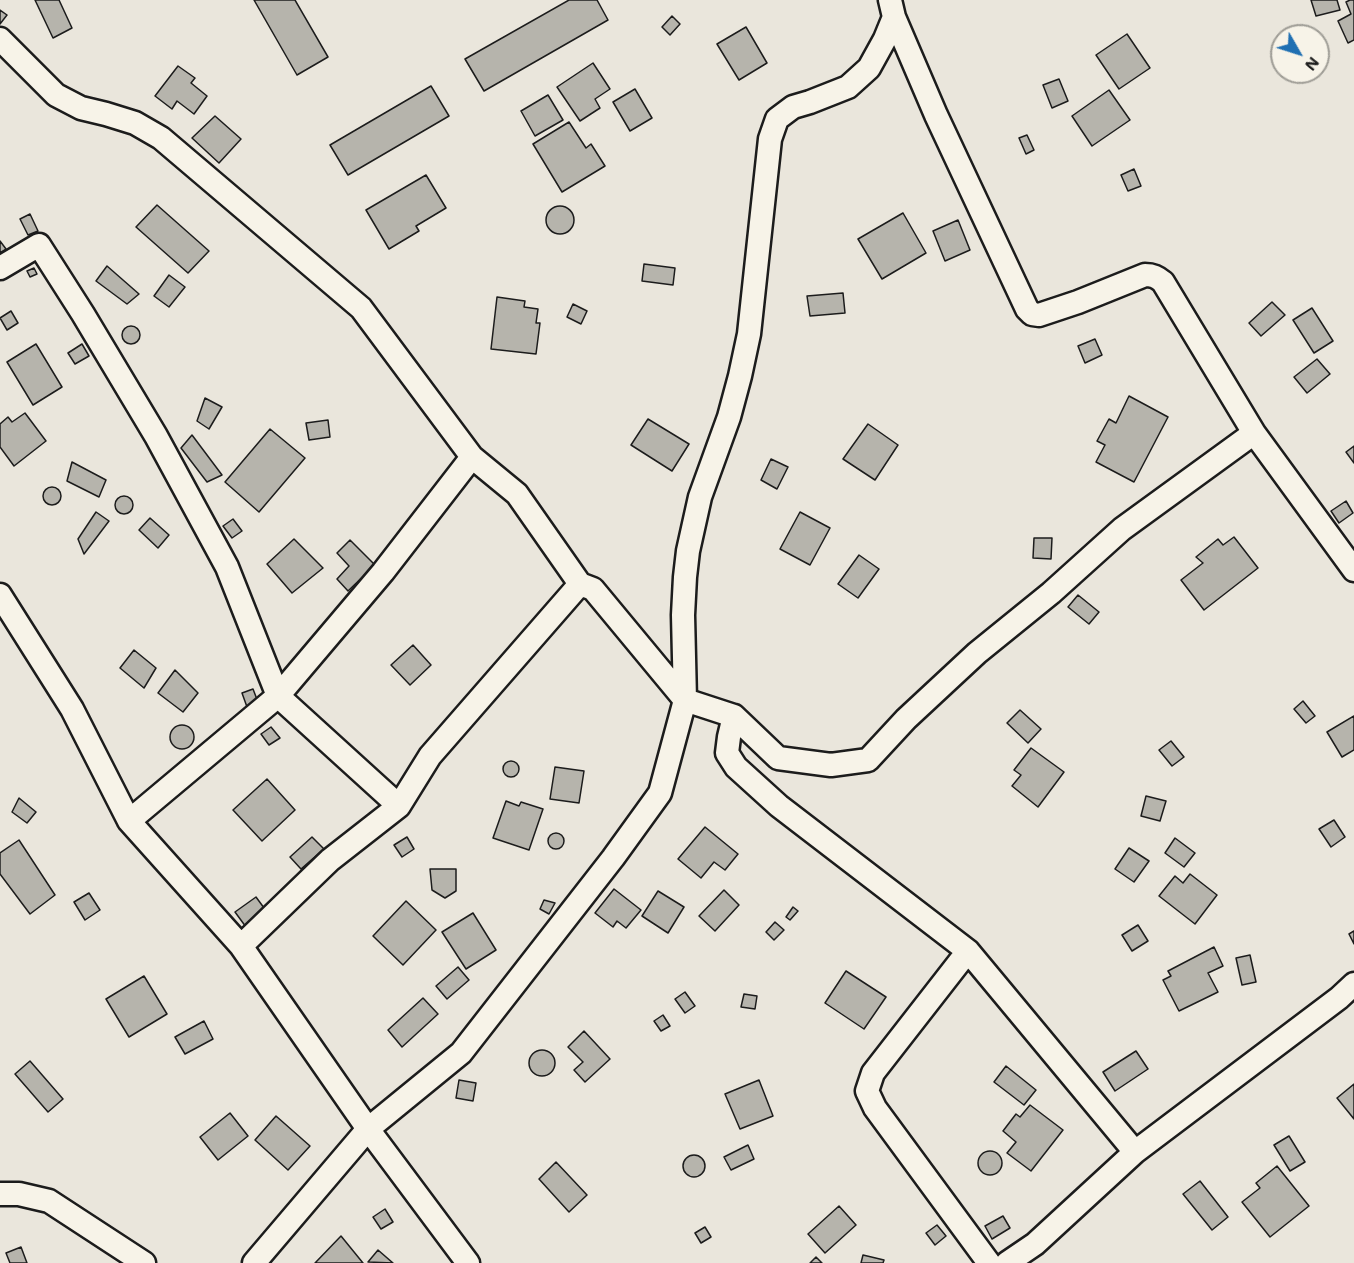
<!DOCTYPE html>
<style>
body{margin:0}
#map{position:relative;width:1354px;height:1263px;overflow:hidden;background:#eae6dc;font-family:Mali,sans-serif}
canvas{display:block}
.north{position:absolute;left:1270px;top:24px;width:60px;height:60px;box-sizing:border-box;background:#f7f3e8;border:2px solid #9f9d96;border-radius:50%;rotate:129deg;font-size:16px;font-weight:700;line-height:24px;text-align:center;color:#1c1c1c}
.north::after{content:'';display:block;margin:auto;width:21px;height:27px;background:#1f6fb2;clip-path:polygon(50% 0,100% 100%,50% 72%,0 100%)}
</style>
<div id="map">
<canvas width="1354" height="1263"></canvas>
<div class="north">N</div>
</div>
<script>
const c = document.querySelector('canvas').getContext('2d');
c.lineJoin = 'round';
function fillPath(path, color) {
  c.fillStyle = color;
  c.fill(path, 'evenodd');
}
function strokePath(path, color, width, dash) {
  c.strokeStyle = color;
  c.lineWidth = width;
  c.lineCap = dash ? 'butt' : 'round';
  c.setLineDash(dash || []);
  c.stroke(path);
}
const building = new Path2D(`
 M35,0H59L72,28L53,38Z
 M254,0H295L328,57L297,75Z
 M569,0H597L608,20L484,91L465,59Z
 M1311,0H1337L1340,10L1316,16Z
 M1350,0H1354V40L1348,43L1338,21L1351,14L1346,2Z
 M0,10L7,15L0,24Z
 M672,16L680,24L670,35L662,27Z
 M746,27L767,63L739,80L717,44Z
 M1127,34L1150,68L1119,89L1096,55Z
 M593,63L610,89L595,99L600,108L580,121L557,87Z
 M178,66L195,78L191,83L207,96L194,114L177,101L172,109L155,96Z
 M1059,79L1068,101L1052,108L1043,85Z
 M431,86L449,116L348,175L330,145Z
 M635,89L652,118L630,131L613,102Z
 M1109,90L1130,120L1092,146L1072,116Z
 M548,95L563,120L535,136L521,111Z
 M215,116L241,139L219,163L192,138Z
 M569,122L586,148L591,144L605,166L562,192L533,144Z
 M1027,135L1034,150L1026,154L1019,138Z
 M1134,169L1141,186L1128,191L1121,175Z
 M426,175L446,208L416,226L419,231L389,249L366,210Z
 M157,205L209,251L188,273L136,227Z
 M546 220a14 14 0 1 1 28 0a14 14 0 1 1-28 0Z
 M903,213L926,253L882,279L858,239Z
 M30,214L38,231L28,235L20,219Z
 M958,220L970,250L945,261L933,231Z
 M0,241L6,249L0,253Z
 M644,264L675,268L673,285L642,281Z
 M107,266L139,294L127,304L96,281Z
 M34,268L37,274L30,277L27,271Z
 M169,275L185,287L169,307L154,296Z
 M843,293L845,313L810,316L807,296Z
 M497,297L525,301L524,307L538,309L536,323H540L536,354L491,349Z
 M1272,302L1285,315L1261,336L1249,323Z
 M573,304L587,311L581,324L567,317Z
 M1312,308L1333,341L1314,353L1293,320Z
 M11,311L18,323L7,330L0,318Z
 M122 335a9 9 0 1 1 18 0a9 9 0 1 1-18 0Z
 M1095,339L1102,355L1085,363L1078,346Z
 M36,344L62,387L33,405L7,362Z
 M82,344L89,356L75,364L68,353Z
 M1317,359L1330,374L1307,393L1294,377Z
 M1129,396L1168,417L1134,482L1096,462L1105,445L1097,441L1109,419L1116,423Z
 M205,398L222,407L209,429L197,421Z
 M25,413L46,441L14,466L0,447V424L8,417L12,422Z
 M648,419L689,444L672,471L631,445Z
 M328,420L330,437L309,440L306,423Z
 M868,424L898,445L875,480L843,459Z
 M270,429L305,458L259,512L225,482Z
 M192,435L222,475L207,482L181,448Z
 M1354,446V463L1346,452Z
 M771,459L788,467L777,489L761,480Z
 M72,462L106,480L99,497L67,481Z
 M43 496a9 9 0 1 1 18 0a9 9 0 1 1-18 0Z
 M115 505a9 9 0 1 1 18 0a9 9 0 1 1-18 0Z
 M1346,501L1353,513L1339,523L1331,511Z
 M96,512L109,521L84,554L78,539Z
 M800,512L830,528L810,565L780,549Z
 M150,518L169,535L158,548L139,530Z
 M233,519L242,531L232,538L223,526Z
 M1234,537L1258,568L1204,610L1181,580L1203,563L1196,557L1218,539L1223,545Z
 M1034,538H1052L1051,559L1033,558Z
 M294,539L323,568L292,593L267,564Z
 M350,540L375,565L348,591L337,579L349,566L337,553Z
 M859,555L879,569L858,598L838,584Z
 M1078,595L1099,612L1089,624L1068,607Z
 M413,645L431,665L410,685L391,665Z
 M134,650L156,668L144,688L120,668Z
 M175,670L198,693L183,712L158,693Z
 M253,689L258,702L247,707L242,693Z
 M1303,701L1315,716L1306,723L1294,709Z
 M1020,710L1041,729L1028,743L1007,723Z
 M1354,716V750L1342,757L1327,732Z
 M170 737a12 12 0 1 1 24 0a12 12 0 1 1-24 0Z
 M271,727L280,738L269,745L261,734Z
 M1171,741L1184,757L1172,766L1159,750Z
 M1031,748L1064,772L1038,807L1012,786L1021,775L1014,770Z
 M503 769a8 8 0 1 1 16 0a8 8 0 1 1-16 0Z
 M555,767L584,771L579,803L550,799Z
 M267,779L295,810L262,841L233,810Z
 M1146,796L1166,801L1160,821L1141,816Z
 M19,798L36,812L27,823L12,812Z
 M506,801L519,806L521,802L543,809L529,850L493,838Z
 M1334,820L1345,837L1331,847L1319,829Z
 M705,827L738,854L725,870L714,862L701,878L678,859Z
 M548 841a8 8 0 1 1 16 0a8 8 0 1 1-16 0Z
 M312,837L324,849L301,869L290,857Z
 M407,837L414,849L402,857L394,845Z
 M1175,838L1195,853L1184,867L1165,853Z
 M19,840L55,895L30,914L0,874V853Z
 M1129,848L1149,861L1134,882L1115,869Z
 M430,869H456V891L445,898L432,890Z
 M1190,874L1217,895L1195,924L1159,896L1175,876L1183,883Z
 M614,889L641,910L626,928L617,921L613,927L595,913Z
 M724,890L739,905L715,931L699,916Z
 M658,891L684,907L668,933L642,916Z
 M89,893L100,910L85,920L74,902Z
 M256,897L267,912L246,927L235,912Z
 M544,900L555,903L549,914L540,909Z
 M406,901L436,930L403,965L373,936Z
 M793,907L798,911L790,920L786,917Z
 M473,913L496,950L466,969L442,932Z
 M775,922L784,930L774,940L766,932Z
 M1138,925L1148,941L1132,951L1122,935Z
 M1354,931V944L1349,934Z
 M1214,947L1223,966L1208,973L1218,992L1179,1011L1163,980L1171,976L1168,971Z
 M1250,955L1256,982L1242,985L1236,958Z
 M458,967L469,980L447,999L436,986Z
 M846,971L886,997L864,1029L825,1003Z
 M144,976L167,1014L129,1037L106,999Z
 M685,992L695,1006L685,1013L675,999Z
 M744,994L757,996L755,1009L741,1007Z
 M423,998L438,1014L402,1047L388,1030Z
 M663,1015L670,1026L661,1031L654,1021Z
 M204,1021L213,1039L185,1054L175,1037Z
 M584,1031L610,1059L585,1082L574,1070L583,1062L568,1047Z
 M529 1063a13 13 0 1 1 26 0a13 13 0 1 1-26 0Z
 M1136,1051L1148,1069L1115,1091L1103,1072Z
 M30,1061L63,1099L48,1112L15,1074Z
 M1006,1066L1036,1090L1024,1105L994,1082Z
 M459,1080L476,1083L473,1101L456,1098Z
 M759,1080L773,1116L740,1129L725,1094Z
 M1354,1084V1119L1337,1098Z
 M1030,1105L1063,1130L1031,1171L1007,1153L1016,1142L1003,1131L1016,1114L1020,1117Z
 M230,1113L248,1136L218,1160L200,1137Z
 M276,1116L310,1146L288,1170L255,1140Z
 M1289,1136L1305,1162L1290,1171L1274,1145Z
 M748,1145L754,1159L731,1170L724,1157Z
 M978 1163a12 12 0 1 1 24 0a12 12 0 1 1-24 0Z
 M683 1166a11 11 0 1 1 22 0a11 11 0 1 1-22 0Z
 M556,1162L587,1195L569,1212L539,1179Z
 M1277,1166L1309,1206L1270,1237L1242,1202L1260,1188L1256,1183Z
 M1200,1181L1228,1217L1212,1230L1183,1194Z
 M839,1206L856,1225L825,1253L808,1234Z
 M385,1209L393,1222L381,1229L373,1217Z
 M1003,1216L1010,1228L992,1239L985,1226Z
 M937,1225L946,1236L935,1245L926,1233Z
 M705,1227L711,1237L701,1243L695,1233Z
 M341,1236L363,1263H315Z
 M21,1247L27,1263H10L6,1253Z
 M378,1250L393,1263L368,1262Z
 M863,1255L884,1260L883,1263H861Z
 M816,1257L822,1263H810Z`);
const minor = new Path2D(`
 M894,17L936,115L1027,309L1032,314L1039,315L1078,302L1145,275C1153,275 1157,277 1163,282L1254,433L1354,570
 M0,39L56,95L81,108L106,114L135,123L161,138L361,308L472,457L517,494L580,584L593,589L685,700L734,716L778,758L831,765L868,760L906,719L977,653L1051,593L1122,529L1254,433
 M0,268L39,245L83,314L156,436L227,567L278,696L399,806
 M0,595L72,709L129,821L241,946L368,1129L468,1263
 M734,716L729,737L727,753L736,767L779,806L968,951L1135,1152
 M129,821L278,696L383,572L472,457
 M241,946L330,860L399,806L430,756L580,584
 M968,951L873,1073L867,1091L875,1108L989,1263
 M0,1194H19L49,1201L144,1263
 M254,1263L368,1129L461,1053L613,858L660,793L685,700L683,615L685,577L688,551L700,497L729,417L740,376L749,334L770,139L777,119L793,107L810,102L848,87L869,68L885,39L894,17L890,0
 M1007,1263L1035,1244L1135,1152L1339,998L1354,984`);
fillPath(building, '#b6b4ac');
strokePath(building, '#1c1c1c', 1.5);
strokePath(minor, '#1c1c1c', 27);
strokePath(minor, '#f7f3e8', 22);
</script>
